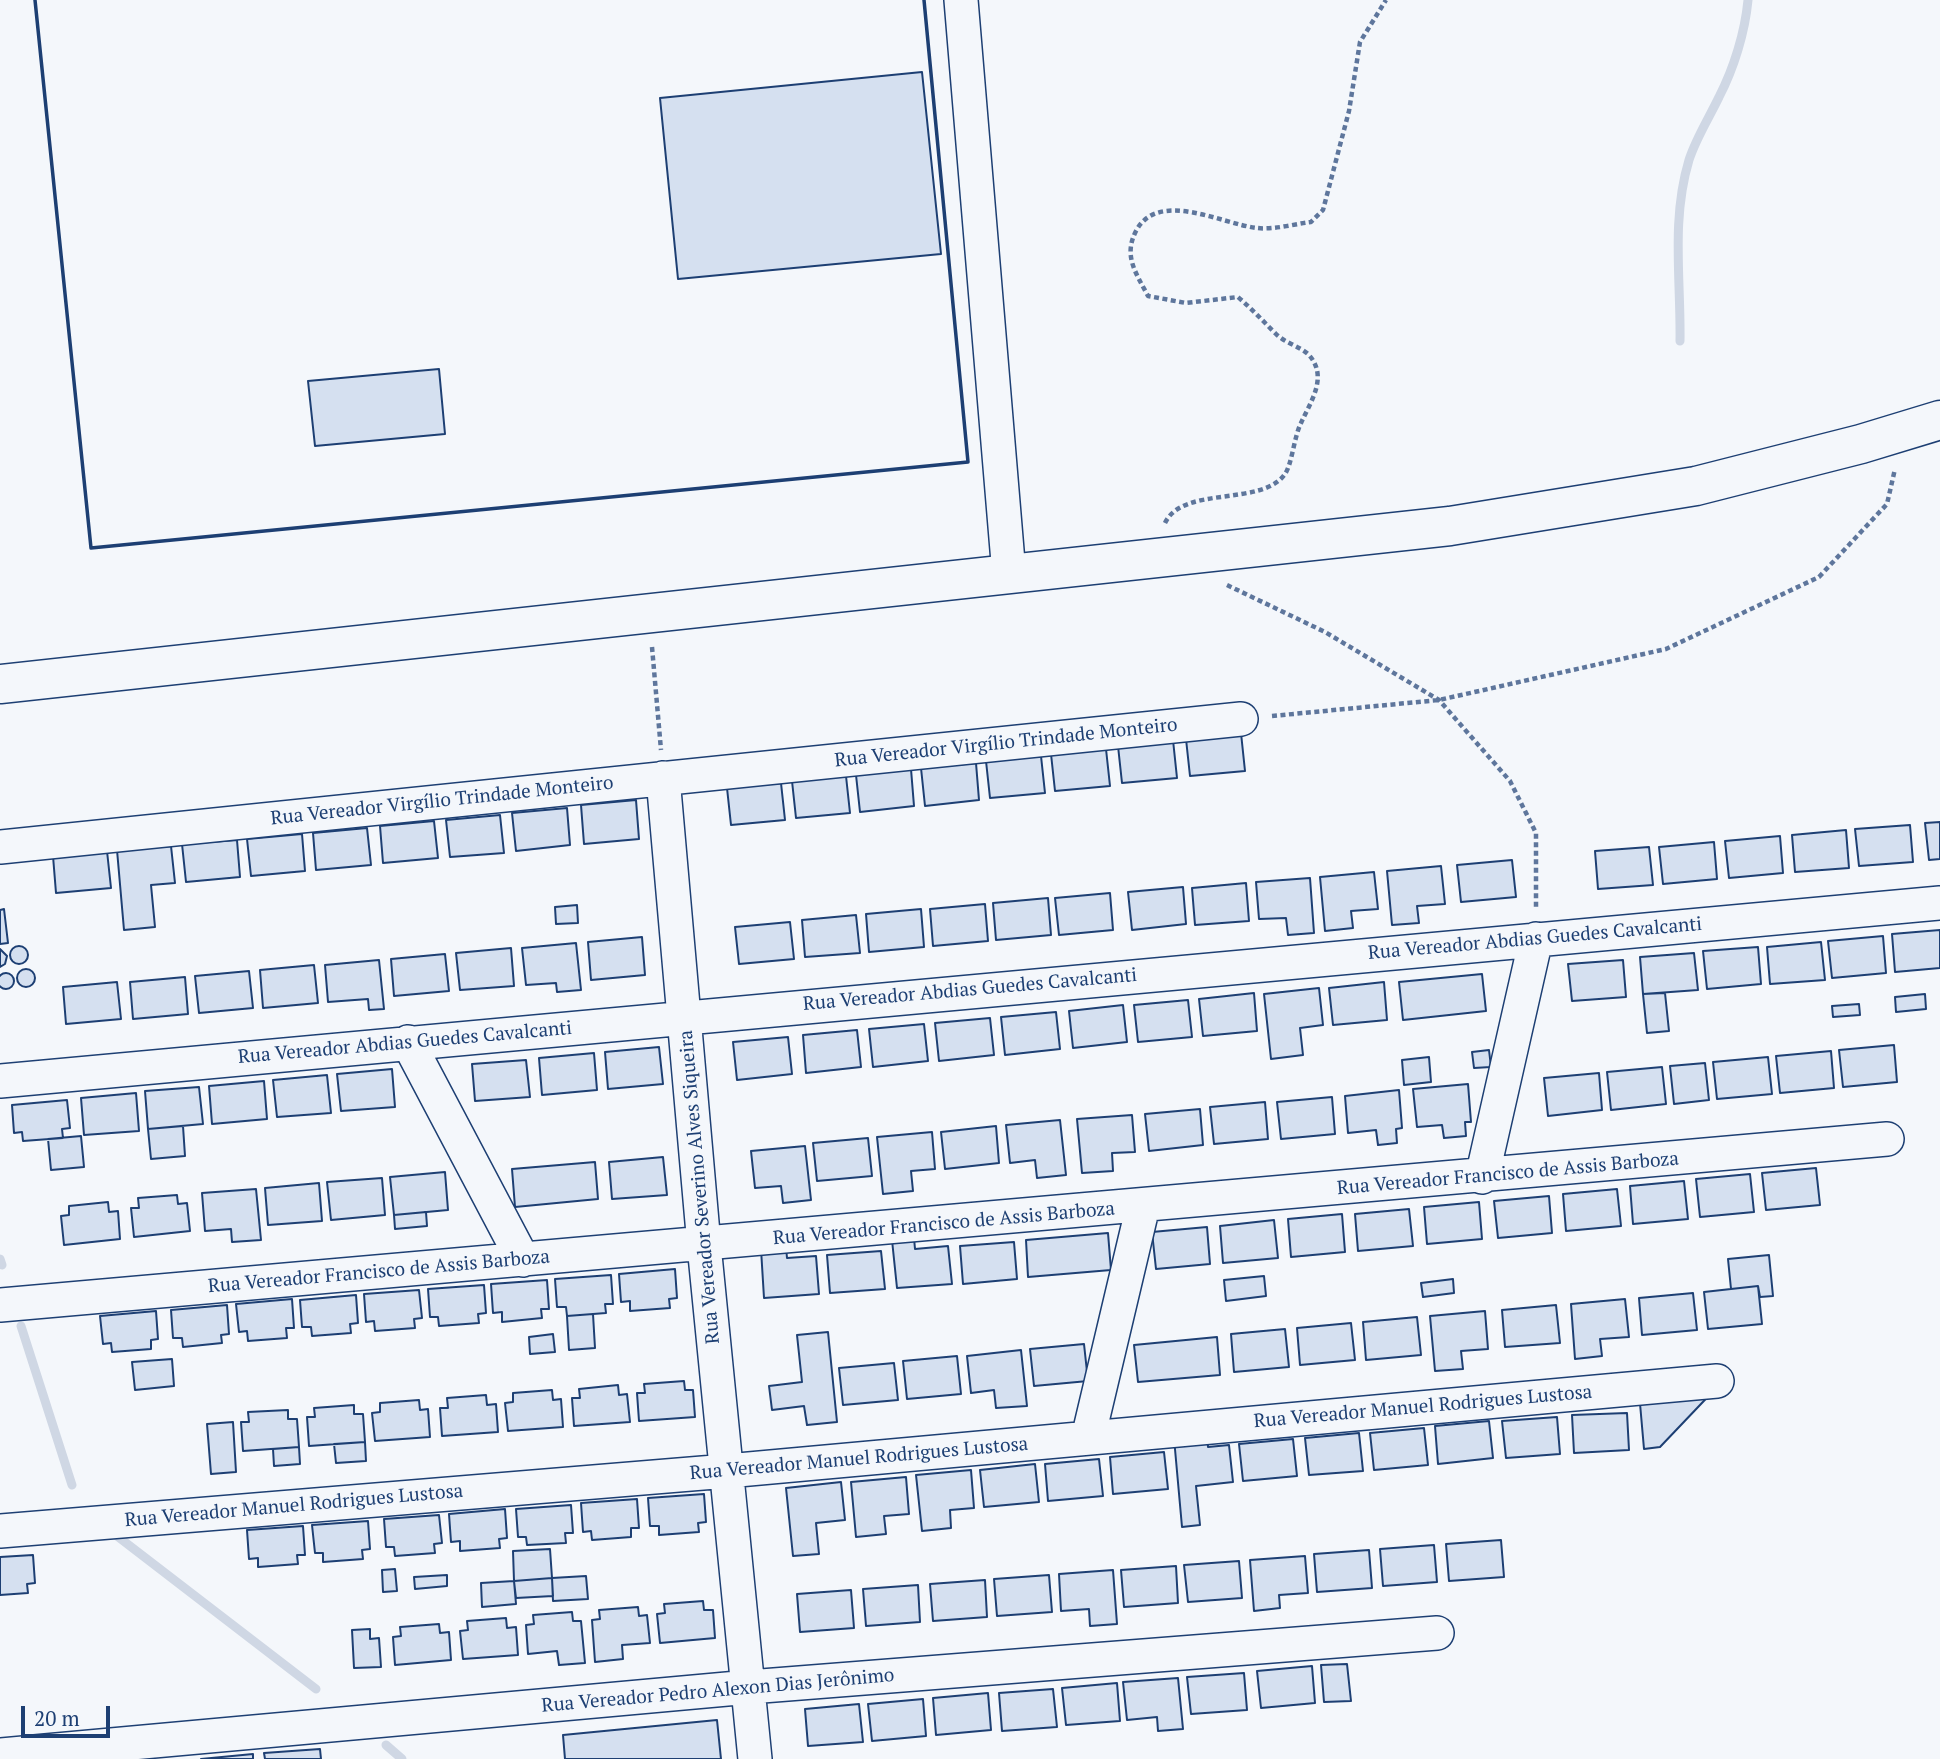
<!DOCTYPE html>
<meta charset="utf-8">
<style>
body{margin:0}
#map{position:relative;width:1940px;height:1759px;overflow:hidden;background:#f4f7fb;font-family:"PT Serif",serif}
canvas{display:block}
.scale{position:absolute;left:21px;top:1706px;width:89px;height:32px;box-sizing:border-box;border:4px solid #1d3f73;border-top:0;padding-left:9px;font-size:21px;line-height:24px;white-space:nowrap;color:#1d3f73;-webkit-text-stroke:5px #f4f7fb;paint-order:stroke}
</style>
<div id="map">
<canvas width="1940" height="1759"></canvas>
<div class="scale">20 m</div>
</div>
<script>
const c = document.querySelector('canvas').getContext('2d');
c.lineJoin = 'round';
function strokePath(path, color, width, dash) {
  c.strokeStyle = color;
  c.lineWidth = width;
  c.lineCap = dash ? 'butt' : 'round';
  c.setLineDash(dash || []);
  c.stroke(path);
}
function fillPath(path, color) {
  c.fillStyle = color;
  c.fill(path, 'evenodd');
}
function label(font, color, halo, rows, align = 'center') {
  c.font = font + ' "PT Serif",serif';
  c.lineWidth = 5;
  c.setLineDash([]);
  c.textBaseline = 'middle';
  c.strokeStyle = halo;
  c.fillStyle = color;
  for (const [text, x, y, turn = 0] of rows) {
    c.save();
    c.translate(x, y);
    c.rotate((+turn || 0) * Math.PI / 180);
    c.textAlign = isNaN(turn) ? turn : align;
    if (halo) c.strokeText(text, 0, 0);
    c.fillText(text, 0, 0);
    c.restore();
  }
}
const stream = new Path2D(`
 M1680,341C1681,280 1671,220 1689,160C1696,138 1709,118 1719,97C1734,68 1745,32 1748,0
 M0,1259L2,1265
 M21,1326L72,1485
 M117,1536L316,1689
 M386,1745L402,1759`);
const building = new Path2D(`
 M922,72L941,254L678,279L660,98Z
 M439,369L445,434L315,446L308,381Z
 M1241,733L1245,771L1190,776L1186,739Z
 M1173,740L1177,778L1122,783L1118,746Z
 M1106,749L1110,786L1055,791L1051,754Z
 M1041,756L1045,793L990,798L986,761Z
 M976,763L979,800L925,806L921,768Z
 M911,769L914,806L860,812L856,775Z
 M846,776L850,813L796,818L792,781Z
 M781,783L785,820L731,825L727,788Z
 M636,800L639,839L584,844L581,805Z
 M567,808L570,845L516,851L512,813Z
 M500,815L504,853L450,857L446,820Z
 M434,821L438,858L383,863L380,826Z
 M1940,822V859L1929,860L1925,823Z
 M1910,825L1913,862L1859,866L1855,829Z
 M367,828L371,865L316,870L313,833Z
 M1846,830L1849,868L1795,872L1792,835Z
 M302,834L305,871L251,876L247,839Z
 M1780,836L1783,873L1729,878L1725,841Z
 M237,840L240,877L186,882L182,844Z
 M1714,842L1717,879L1663,884L1659,847Z
 M171,846L175,883L151,885L155,927L124,930L117,850Z
 M1649,847L1653,885L1598,889L1595,851Z
 M107,851L111,888L56,893L53,856Z
 M1512,860L1516,897L1461,902L1457,865Z
 M1441,866L1445,904L1417,906L1419,923L1392,925L1387,871Z
 M1374,872L1378,909L1351,911L1353,928L1325,931L1320,877Z
 M1310,878L1314,933L1288,935L1286,918L1259,919L1256,882Z
 M1246,883L1249,921L1195,925L1192,888Z
 M1183,887L1186,924L1132,930L1128,892Z
 M1110,893L1113,930L1059,935L1055,898Z
 M1048,898L1051,935L996,940L993,903Z
 M985,904L988,941L933,946L930,909Z
 M577,905L578,923L556,924L555,907Z
 M4,909L8,943L0,944V910Z
 M921,909L924,947L869,952L866,914Z
 M856,915L860,953L805,957L802,920Z
 M790,922L794,959L739,964L735,927Z
 M1940,930V968L1895,972L1892,934Z
 M1883,936L1886,973L1832,978L1828,941Z
 M642,937L645,975L591,980L588,942Z
 M1821,942L1825,980L1770,984L1767,947Z
 M576,943L581,990L557,992L556,983L526,985L522,948Z
 M10 955a9 9 0 1 1 18 0a9 9 0 1 1-18 0Z
 M1758,947L1761,984L1707,989L1703,951Z
 M511,948L514,986L460,990L456,953Z
 M0,949L7,956L5,964L0,967Z
 M1694,953L1698,990L1643,994L1640,957Z
 M445,954L449,991L394,996L391,959Z
 M379,960L384,1009L369,1010L368,999L328,1002L325,965Z
 M1623,960L1626,997L1572,1001L1568,964Z
 M314,965L318,1003L263,1008L260,970Z
 M17 978a9 9 0 1 1 18 0a9 9 0 1 1-18 0Z
 M249,971L253,1008L199,1013L195,976Z
 M-2 981a8 8 0 1 1 16 0a8 8 0 1 1-16 0Z
 M1482,974L1486,1011L1403,1020L1399,982Z
 M185,977L188,1014L133,1019L130,982Z
 M117,982L121,1019L66,1024L63,987Z
 M1384,982L1387,1020L1333,1025L1329,988Z
 M1319,988L1323,1025L1300,1028L1303,1055L1271,1059L1264,994Z
 M1254,993L1257,1031L1203,1036L1199,999Z
 M1665,993L1669,1031L1647,1033L1643,994Z
 M1925,994L1926,1009L1896,1012L1895,997Z
 M1188,1000L1192,1037L1138,1042L1134,1005Z
 M1859,1004L1860,1015L1833,1017L1832,1006Z
 M1123,1005L1127,1042L1073,1048L1069,1011Z
 M1056,1012L1060,1049L1005,1055L1001,1017Z
 M990,1018L994,1055L939,1061L935,1023Z
 M924,1024L928,1061L873,1067L869,1029Z
 M857,1030L861,1067L806,1073L803,1035Z
 M788,1037L792,1074L737,1080L733,1042Z
 M1894,1045L1897,1082L1843,1087L1839,1050Z
 M659,1047L663,1084L608,1089L605,1052Z
 M1489,1050L1491,1067L1474,1068L1472,1052Z
 M1831,1051L1834,1088L1780,1093L1776,1056Z
 M594,1053L597,1090L542,1095L539,1058Z
 M1429,1057L1431,1082L1404,1085L1402,1060Z
 M1768,1057L1772,1094L1717,1099L1713,1062Z
 M526,1060L530,1097L475,1101L472,1064Z
 M1705,1063L1709,1100L1674,1104L1670,1066Z
 M1662,1067L1666,1104L1611,1110L1607,1072Z
 M392,1069L395,1107L341,1111L337,1074Z
 M1599,1073L1602,1110L1548,1116L1544,1078Z
 M327,1075L331,1113L277,1117L273,1080Z
 M264,1081L267,1119L212,1124L209,1086Z
 M1468,1084L1471,1122H1465L1466,1136L1444,1138L1442,1125L1417,1127L1413,1089Z
 M199,1087L203,1124L148,1129L145,1091Z
 M1399,1090L1402,1128L1396,1129L1397,1143L1378,1145L1376,1130L1348,1133L1345,1096Z
 M136,1093L139,1131L84,1135L81,1098Z
 M1332,1097L1335,1134L1281,1139L1277,1102Z
 M67,1100L70,1128L62,1129L63,1138L23,1141L22,1132L14,1133L12,1105Z
 M1265,1102L1268,1139L1214,1144L1210,1107Z
 M1200,1109L1203,1145L1149,1151L1145,1114Z
 M1132,1115L1135,1152L1112,1153L1113,1171L1082,1173L1077,1119Z
 M1060,1120L1066,1175L1037,1178L1035,1160L1010,1163L1006,1125Z
 M183,1126L185,1156L151,1159L148,1129Z
 M996,1126L999,1163L945,1169L941,1132Z
 M932,1132L935,1169L911,1171L913,1191L883,1194L877,1137Z
 M81,1136L84,1167L51,1170L48,1139Z
 M868,1138L872,1176L817,1181L813,1143Z
 M805,1146L811,1200L783,1203L781,1186L755,1188L751,1151Z
 M663,1157L667,1195L612,1199L609,1162Z
 M595,1162L598,1199L515,1207L512,1169Z
 M1816,1168L1820,1205L1766,1210L1762,1173Z
 M445,1172L448,1210L394,1215L390,1177Z
 M1750,1174L1754,1212L1700,1217L1696,1179Z
 M382,1178L385,1215L331,1220L327,1182Z
 M1684,1181L1688,1219L1633,1224L1630,1186Z
 M319,1183L322,1221L268,1225L265,1188Z
 M256,1189L261,1240L232,1242L231,1229L205,1231L202,1193Z
 M1617,1189L1621,1226L1566,1231L1563,1194Z
 M177,1195L178,1204L187,1203L190,1231L134,1237L131,1208H139L138,1198Z
 M1549,1196L1552,1233L1498,1238L1494,1201Z
 M108,1202L109,1212L118,1211L120,1239L64,1245L61,1216L69,1215V1206Z
 M1479,1202L1482,1239L1427,1244L1424,1207Z
 M1409,1209L1413,1246L1358,1251L1355,1214Z
 M426,1212L427,1226L395,1229L394,1215Z
 M1342,1214L1345,1252L1291,1257L1288,1219Z
 M1274,1220L1278,1258L1223,1263L1220,1226Z
 M1207,1227L1210,1264L1156,1269L1152,1232Z
 M1108,1233L1111,1270L1028,1277L1026,1240Z
 M914,1238L915,1249L948,1246L952,1284L897,1288L892,1240Z
 M1014,1242L1017,1279L963,1284L960,1246Z
 M786,1247L787,1258L816,1256L819,1294L764,1298L761,1249Z
 M881,1251L885,1289L830,1293L827,1255Z
 M1769,1255L1773,1296L1760,1297L1758,1286L1731,1289L1728,1259Z
 M675,1269L677,1298L669,1299L670,1308L630,1311V1301L621,1302L619,1274Z
 M611,1275L613,1304H605L606,1313L567,1316L566,1307H557L555,1279Z
 M1264,1276L1266,1296L1226,1301L1224,1280Z
 M1453,1279L1454,1293L1423,1297L1421,1283Z
 M547,1280L549,1309H541L542,1318L502,1322V1312L493,1313L491,1284Z
 M484,1285L486,1313L478,1314L479,1323L439,1326L438,1317H430L428,1289Z
 M1758,1286L1762,1324L1708,1329L1704,1292Z
 M419,1290L422,1318L414,1319L415,1328L375,1331L374,1321L366,1322L364,1294Z
 M1693,1293L1697,1330L1642,1335L1639,1298Z
 M356,1295L358,1323L350,1324L351,1333L312,1336L311,1327H302L300,1300Z
 M292,1299L294,1328H286L287,1338L248,1341L247,1331L239,1332L236,1304Z
 M1625,1299L1629,1337L1600,1339L1602,1356L1575,1359L1571,1304Z
 M227,1305L229,1334L221,1335L222,1343L183,1347L182,1338H173L171,1310Z
 M1556,1305L1560,1343L1505,1347L1502,1310Z
 M156,1311L158,1339L151,1340V1349L112,1352L111,1343L103,1344L100,1316Z
 M1485,1311L1488,1349L1461,1351L1463,1369L1435,1371L1430,1316Z
 M593,1314L595,1348L569,1350L567,1316Z
 M1417,1317L1421,1355L1366,1360L1363,1322Z
 M1351,1323L1355,1360L1300,1365L1297,1328Z
 M1285,1329L1289,1367L1234,1372L1231,1334Z
 M828,1332L837,1422L807,1425L804,1406L772,1410L769,1386L802,1382L797,1335Z
 M553,1334L555,1352L530,1354L529,1337Z
 M1217,1337L1220,1375L1138,1382L1134,1345Z
 M1084,1344L1088,1381L1034,1386L1030,1349Z
 M1021,1350L1027,1406L996,1408L994,1390L971,1393L967,1356Z
 M957,1356L961,1394L907,1399L903,1361Z
 M172,1359L174,1386L135,1390L132,1362Z
 M894,1363L898,1400L843,1405L839,1368Z
 M684,1381L685,1390H693L695,1417L639,1421L637,1393H645L644,1384Z
 M1720,1384L1660,1447L1644,1449L1639,1392Z
 M618,1385L619,1395L627,1394L630,1422L574,1426L572,1398H580L579,1389Z
 M552,1390L553,1400L561,1399L563,1427L508,1431L505,1403L513,1402V1393Z
 M486,1395L487,1405L496,1404L498,1432L442,1436L440,1408H448L447,1398Z
 M419,1400L420,1410L428,1409L430,1437L375,1441L372,1413L380,1412V1403Z
 M354,1405V1414H363L365,1442L309,1446L307,1417H315L314,1408Z
 M288,1410V1419H297L299,1447L243,1451L241,1422H249L248,1412Z
 M1627,1413L1629,1450L1574,1453L1572,1415Z
 M1557,1417L1560,1454L1506,1458L1502,1421Z
 M1489,1421L1493,1458L1438,1464L1435,1426Z
 M233,1422L236,1472L211,1474L207,1424Z
 M1424,1428L1428,1465L1374,1470L1370,1433Z
 M1359,1433L1363,1471L1309,1475L1305,1438Z
 M1207,1435L1208,1447L1229,1445L1233,1482L1196,1486L1200,1525L1182,1527L1174,1438Z
 M1293,1439L1297,1476L1243,1481L1239,1444Z
 M365,1442L366,1461L336,1463L334,1444Z
 M299,1447L300,1464L274,1466L273,1449Z
 M1164,1452L1168,1489L1113,1494L1110,1457Z
 M1099,1459L1103,1496L1048,1501L1045,1464Z
 M1035,1464L1039,1502L984,1507L980,1470Z
 M971,1470L974,1508L950,1510L951,1528L922,1531L916,1475Z
 M906,1477L909,1514L884,1516L886,1534L856,1537L851,1482Z
 M841,1482L845,1520L816,1523L819,1554L793,1556L786,1488Z
 M704,1494L706,1522L698,1523L699,1532L659,1535V1526H650L648,1498Z
 M637,1499L639,1528H631V1537L592,1540L591,1531L583,1532L581,1503Z
 M571,1505L573,1533H565L566,1543L527,1545L526,1537H518L516,1509Z
 M505,1509L507,1538L499,1539L500,1548L460,1551V1541L451,1542L449,1514Z
 M439,1515L442,1543L434,1544L435,1553L395,1556L394,1547H386L384,1519Z
 M368,1521L370,1549L362,1550L363,1559L323,1562V1553H315L312,1525Z
 M303,1526L305,1555H297L298,1564L258,1567V1558L249,1559L247,1530Z
 M1501,1540L1504,1577L1449,1581L1446,1544Z
 M1434,1545L1437,1582L1383,1586L1380,1549Z
 M550,1549L552,1578L514,1581L513,1551Z
 M1369,1550L1372,1588L1317,1592L1314,1554Z
 M33,1555L35,1583L27,1584L28,1593L0,1595V1557Z
 M1305,1556L1308,1593L1279,1595L1280,1608L1254,1611L1250,1560Z
 M1239,1561L1242,1598L1188,1602L1184,1565Z
 M1176,1566L1178,1603L1124,1607L1121,1570Z
 M395,1569L397,1591L383,1592L382,1570Z
 M1113,1570L1117,1624L1090,1626L1089,1609L1061,1611L1059,1574Z
 M447,1575V1586L415,1589L414,1577Z
 M1049,1575L1052,1612L997,1616L994,1579Z
 M586,1576L588,1599L553,1601L552,1578Z
 M552,1578L553,1596L516,1598L514,1581Z
 M985,1580L987,1617L933,1621L930,1584Z
 M514,1581L516,1604L482,1607L481,1583Z
 M918,1585L920,1622L866,1626L863,1589Z
 M851,1590L854,1628L800,1632L797,1594Z
 M703,1601L704,1610H713L715,1638L660,1643L657,1614L665,1613L664,1604Z
 M638,1607L639,1616L647,1615L650,1643L622,1645L623,1659L595,1662L592,1620L600,1619L599,1610Z
 M572,1612L573,1621H581L585,1663L559,1665L557,1651L528,1654L526,1625L534,1624L533,1615Z
 M506,1618L507,1628L516,1627L518,1655L463,1659L460,1631L468,1630L467,1621Z
 M439,1624L440,1633L449,1632L451,1660L395,1665L393,1637L401,1636L400,1627Z
 M370,1629V1639L379,1638L381,1667L354,1668L352,1630Z
 M1347,1664L1351,1701L1324,1702L1321,1665Z
 M1312,1666L1315,1703L1261,1708L1257,1671Z
 M1244,1673L1247,1710L1191,1714L1187,1677Z
 M1178,1678L1183,1729L1158,1731L1157,1717L1127,1720L1123,1682Z
 M1117,1683L1120,1721L1066,1725L1062,1688Z
 M1053,1689L1057,1727L1002,1731L999,1693Z
 M988,1693L991,1730L936,1735L933,1698Z
 M923,1699L926,1736L872,1741L868,1704Z
 M859,1704L863,1742L808,1746L805,1709Z
 M717,1720L721,1759H565L563,1735Z
 M320,1749L321,1759H265L264,1753Z
 M253,1754V1759H201Z`);
const path = new Path2D(`
 M1165,523C1183,485 1262,507 1285,474C1292,464 1294,437 1301,423C1311,401 1329,376 1308,354C1299,346 1285,343 1276,334C1263,321 1252,309 1238,297L1186,303L1148,296C1136,273 1123,256 1136,231C1158,189 1222,224 1257,228C1274,230 1294,224 1311,222L1323,210L1349,111L1360,42L1386,0
 M1227,585L1325,632L1439,700L1510,781L1536,833V910
 M652,647L661,750
 M1272,716L1439,700L1666,649L1819,577L1887,504L1895,469`);
const minor = new Path2D(`
 M961,0L1009,574
 M663,778L704,1245L755,1759
 M0,847L1241,719
 M408,1042L523,1260
 M0,1081L1940,903
 M1482,1177L1536,939
 M0,1305L1887,1139
 M1088,1438L1143,1206
 M0,1531L727,1471L1717,1381
 M0,1755L749,1687L1437,1633`);
const major = new Path2D(`
 M0,684L1450,526L1696,486L1861,444L1940,420`);
const wall = new Path2D(`
 M35,0L91,548L968,462L924,0`);
const streetNames = [
 ["Rua Vereador Virgílio Trindade Monteiro",1006,743,-6],
 ["Rua Vereador Virgílio Trindade Monteiro",442,801,-6],
 ["Rua Vereador Abdias Guedes Cavalcanti",1535,939,-5],
 ["Rua Vereador Abdias Guedes Cavalcanti",970,990,-5],
 ["Rua Vereador Abdias Guedes Cavalcanti",405,1043,-5],
 ["Rua Vereador Francisco de Assis Barboza",1508,1174,-5],
 ["Rua Vereador Severino Alves Siqueira",700,1187,-95],
 ["Rua Vereador Francisco de Assis Barboza",944,1224,-5],
 ["Rua Vereador Francisco de Assis Barboza",379,1272,-5],
 ["Rua Vereador Manuel Rodrigues Lustosa",1423,1407,-5],
 ["Rua Vereador Manuel Rodrigues Lustosa",859,1459,-5],
 ["Rua Vereador Manuel Rodrigues Lustosa",294,1506,-5],
 ["Rua Vereador Pedro Alexon Dias Jerônimo",718,1691,-5]
];
strokePath(stream, '#cfd7e4', 9);
fillPath(building, '#d5e0f0');
strokePath(building, '#1d3f73', 2);
strokePath(minor, '#1d3f73', 36);
strokePath(major, '#1d3f73', 41);
strokePath(path, '#5e769c', 4.5, [5, 3.5]);
strokePath(minor, '#f4f7fb', 33);
strokePath(major, '#f4f7fb', 38);
strokePath(wall, '#1d3f73', 3.5);
label('19px', '#1d3f73', '#f4f7fb', streetNames);
</script>
